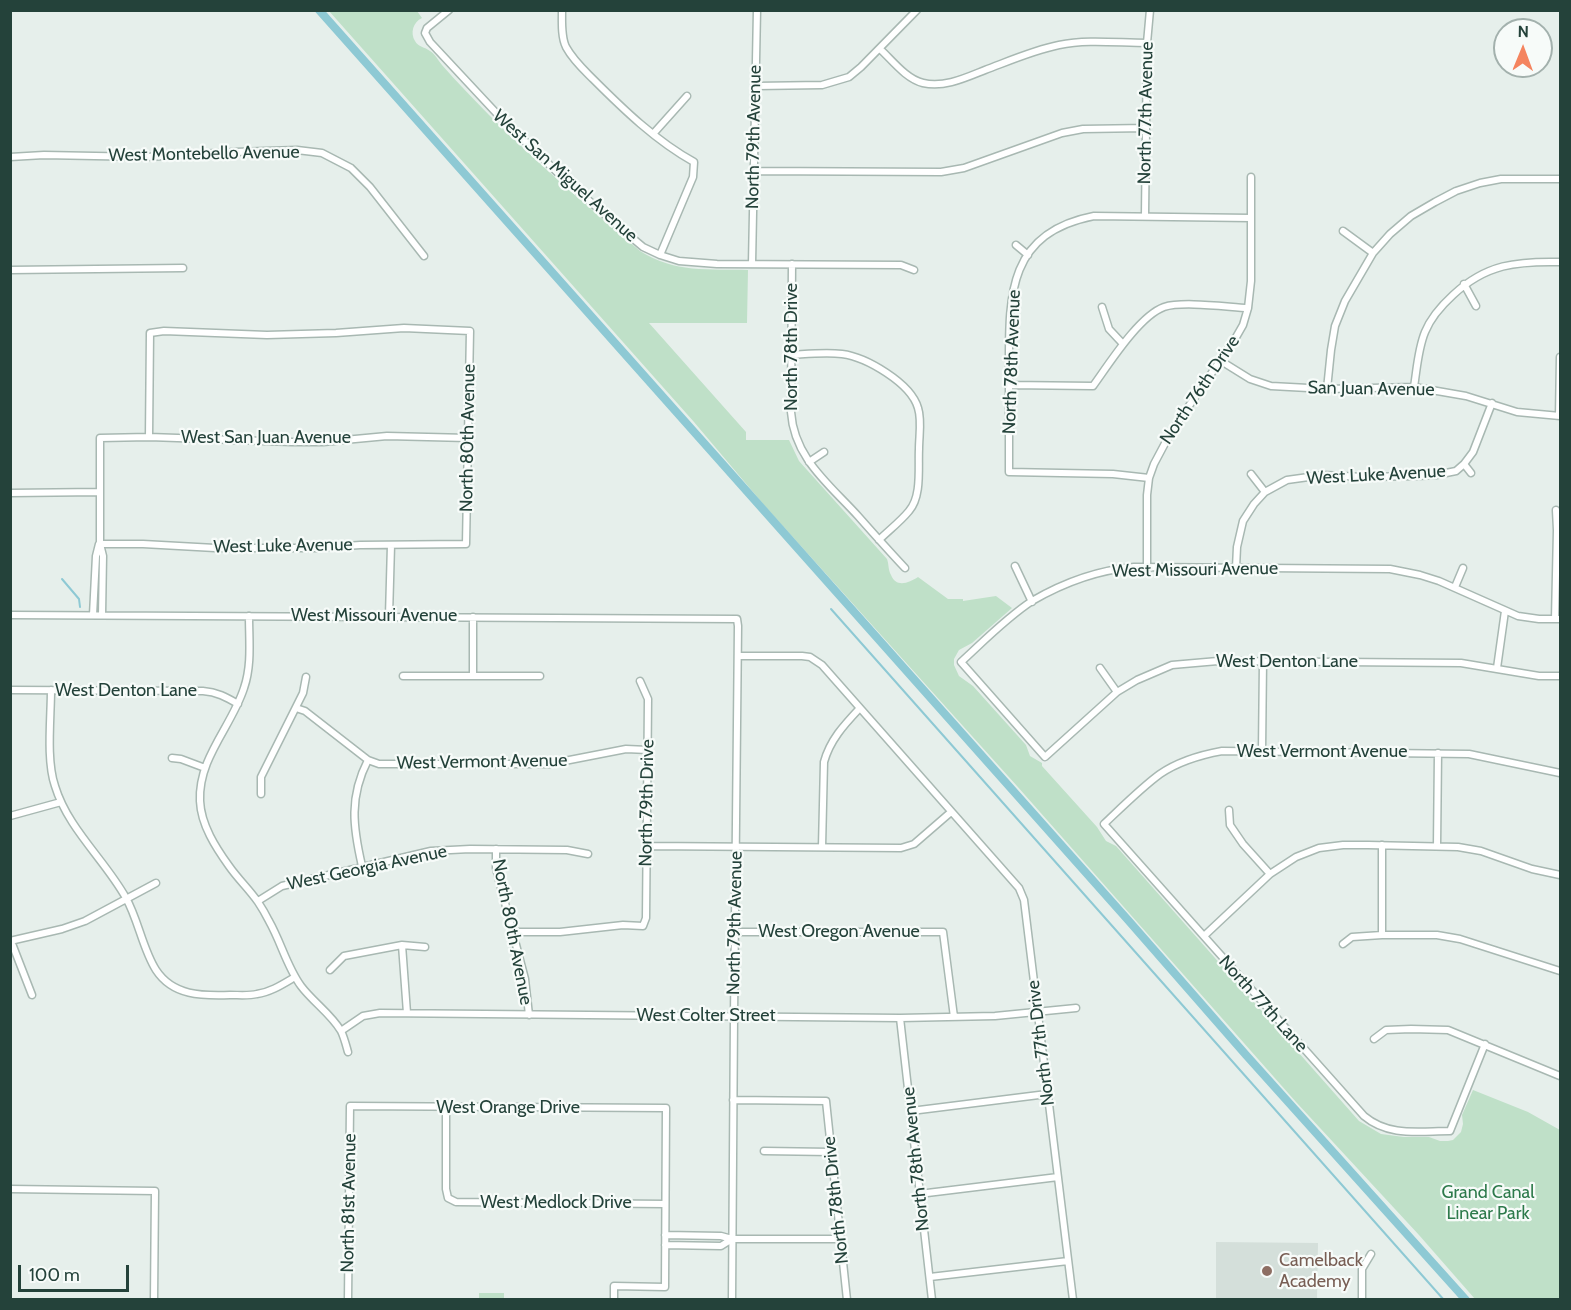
<!DOCTYPE html>
<style>
body{margin:0}
#map{position:relative;width:1571px;height:1310px;overflow:hidden;background:#e6efeb;font-family:Cabin,sans-serif}
canvas{display:block}
.frame{position:absolute;inset:0;border:12px solid #24423a;pointer-events:none}
.north{position:absolute;left:1493px;top:18px;width:60px;height:60px;box-sizing:border-box;background:#f7fbf9;border:2px solid #a3b1ad;border-radius:50%;rotate:1deg;font-size:16px;font-weight:700;line-height:24px;text-align:center;color:#24423a}
.north::after{content:'';display:block;margin:auto;width:21px;height:27px;background:#f4845f;clip-path:polygon(50% 0,100% 100%,50% 72%,0 100%)}
.scale{position:absolute;left:18px;top:1265px;width:111px;height:27px;box-sizing:border-box;border:3px solid #24423a;border-top:0;padding-left:8px;font-size:18px;line-height:21px;white-space:nowrap;color:#24423a;-webkit-text-stroke:4px #f7fbf9;paint-order:stroke}
</style>
<div id="map">
<canvas width="1571" height="1310"></canvas>
<div class="frame"></div>
<div class="north">N</div>
<div class="scale">100 m</div>
</div>
<script>
const c = document.querySelector('canvas').getContext('2d');
c.lineJoin = 'round';
function fillPath(path, color) {
  c.fillStyle = color;
  c.fill(path, 'evenodd');
}
function strokePath(path, color, width, dash) {
  c.strokeStyle = color;
  c.lineWidth = width;
  c.lineCap = dash ? 'butt' : 'round';
  c.setLineDash(dash || []);
  c.stroke(path);
}
function label(font, color, halo, rows, align = 'center') {
  c.font = font + ' Cabin,sans-serif';
  c.lineWidth = 4.5;
  c.setLineDash([]);
  c.textBaseline = 'middle';
  c.strokeStyle = halo;
  c.fillStyle = color;
  for (const [text, x, y, turn = 0] of rows) {
    c.save();
    c.translate(x, y);
    c.rotate((+turn || 0) * Math.PI / 180);
    c.textAlign = isNaN(turn) ? turn : align;
    if (halo) c.strokeText(text, 0, 0);
    c.fillText(text, 0, 0);
    c.restore();
  }
}
const built = new Path2D(`
 M1216,1242L1318,1243L1317,1299H1216Z`);
const green = new Path2D(`
 M329,11H417L422,18C413,22 410,33 415,41C418,47 425,47 430,51C435,54 438,60 442,65C502,133 571,192 640,251C674,273 709,269 748,270L747,323H649L746,432V440H789L799,461L887,559C889,564 888,570 891,575C896,588 909,583 918,577L948,599H963V601L996,596L1012,608L972,643L959,650L954,659V665L959,676L973,686L1026,745L1030,756L1042,763V766L1097,827L1106,841L1116,846L1359,1121L1381,1134L1404,1137H1429L1440,1141H1448L1453,1140L1461,1132L1463,1124L1462,1115L1473,1090L1528,1112L1560,1130V1299H1475L1419,1235L1296,1102L1017,786L764,505L694,422Z
 M479,1293H504V1299H479Z`);
const stream = new Path2D(`
 M62,579L79,599L80,607
 M831,609L1444,1300`);
const canal = new Path2D(`
 M319,10L1128,920L1246,1055L1466,1300`);
const minor = new Path2D(`
 M449,10L427,28L425,33L430,42L500,117L558,173L612,221L643,247L660,255L679,261L717,264L901,265L914,270
 M562,10C562,22 561,37 566,47C573,60 583,69 593,79C623,109 656,141 694,162L693,177L660,255
 M880,49C892,60 906,79 923,83C944,88 965,78 985,70C1009,61 1034,50 1059,45C1088,39 1118,43 1147,43
 M756,86L822,85L849,77L861,67L917,10
 M653,134L687,96
 M10,157L44,155L146,157L235,152L297,150L322,153L351,168L370,187L424,256
 M753,171L941,172L964,168L1062,133L1083,129L1146,128
 M1145,216L1147,43L1150,10
 M1343,231L1373,253
 M1016,245L1028,255
 M752,264L757,10
 M792,264L791,412C794,458 829,484 858,516C873,533 889,551 905,568
 M10,270L183,268
 M1464,284L1476,306
 M1102,307L1109,329L1123,344
 M791,355C808,354 825,352 842,354C866,357 911,383 918,408C922,420 919,436 919,449C918,468 922,496 909,511C900,522 888,531 879,540
 M1221,361L1250,379L1271,386L1327,389L1414,387L1466,396L1517,412L1560,416
 M1009,385L1093,386C1109,364 1139,316 1164,307C1183,301 1227,307 1248,308
 M1414,387C1417,368 1418,349 1425,332C1431,317 1441,306 1453,295C1486,264 1517,261 1560,262
 M1327,389L1331,350L1335,326L1345,301L1373,253L1390,234L1411,216L1435,202L1456,191L1480,183L1501,179H1560
 M1559,416L1560,357
 M809,462L824,452
 M1464,464L1471,473
 M1251,474L1265,492
 M1149,478L1113,474L1009,472C1009,438 1009,405 1009,371C1009,298 1006,233 1094,216L1251,218
 M10,493L100,492
 M100,544H143L215,548H317L360,545L466,544L470,331L404,328L336,333L267,335L164,331L150,333L149,437
 M1015,566L1032,602
 M1147,567V495L1149,478L1154,464L1171,432L1235,339L1243,325L1248,308L1251,281V177
 M1236,568L1237,547L1243,521L1254,504L1265,492L1287,480L1323,475L1364,477L1416,476L1436,475L1456,471L1464,464L1473,452L1492,403
 M1455,587L1463,568
 M10,615L737,619L738,626L734,1017L732,1300
 M93,615L96,556L99,544
 M102,615L103,556L100,544V438L149,437L292,442H323L387,436L468,438
 M249,616C249,640 252,665 244,688C232,726 198,758 200,801C201,825 216,848 229,866C238,879 249,889 258,902C262,908 266,915 269,921C281,942 287,967 301,986C313,1002 331,1014 341,1031C344,1037 346,1045 348,1052
 M389,616L391,545
 M473,617V676
 M1555,619L1557,530L1556,510
 M1560,619H1539L1518,616L1439,581L1420,575L1390,569L1134,567C1098,570 1063,583 1032,601C1006,618 983,642 961,662L1045,757L1117,692L1137,680L1172,665L1218,661L1461,663L1539,676H1560
 M738,656H802L810,657L822,665L1019,888L1024,900L1073,1300
 M1100,668L1117,692
 M1497,668L1505,611
 M403,676H540
 M10,690L203,691C217,692 226,697 238,704
 M51,690C51,718 46,760 55,786C68,829 105,860 126,898C138,919 143,950 156,970C173,996 202,996 230,995C239,995 249,996 257,994C271,992 283,984 295,977
 M296,708L305,711L368,760L379,764H549L626,749L648,750
 M1262,751L1263,661
 M172,758L181,759L205,768
 M261,794V777L303,693L306,677
 M1229,810L1230,825L1243,844L1270,874
 M10,816L61,802
 M647,846L901,848L914,844L951,812
 M1437,846L1438,753
 M822,847L824,762C830,740 844,725 859,709
 M496,849V868L499,880L525,979L529,1015
 M362,866C353,827 349,797 368,760
 M258,901L282,886L431,851L470,849L567,850L588,854
 M512,932H560L623,925L643,926L646,918L648,699L640,681
 M734,932H943L954,1017
 M1382,935V845
 M1204,936L1270,874L1296,857L1319,848L1343,845H1368L1458,847L1481,851L1532,869L1560,875
 M10,941L62,929L85,921L156,883
 M11,941L32,995
 M1343,944L1352,937L1382,935H1437L1460,939L1560,971
 M402,945L407,1013
 M330,970L344,956L402,945L425,947
 M900,1018L932,1300
 M341,1031L363,1016L380,1013L900,1018L995,1016L1076,1008
 M1374,1039L1386,1030L1411,1029L1448,1030L1560,1076
 M1485,1044L1450,1131C1419,1131 1389,1137 1364,1116L1104,824C1121,808 1142,787 1160,774C1179,761 1200,755 1222,751L1469,754L1560,773
 M733,1100L826,1101L847,1300
 M446,1107V1189L448,1198L456,1202L665,1204
 M911,1111L1047,1094
 M764,1151L831,1152
 M10,1189L155,1191L154,1300
 M919,1194L1058,1177
 M665,1235L721,1236L732,1239H840
 M665,1245L721,1246L732,1239
 M930,1277L1068,1261
 M348,1300L350,1106L666,1108L665,1287L614,1286V1300
 M1362,1300V1269L1371,1254`);
const markers = [
 [1267,1271,6,"#8d6e63"]
];
const streetNames = [
 ["North 77th Avenue",1146,113,-89],
 ["North 79th Avenue",754,137,-89],
 ["West Montebello Avenue",204,154,-1],
 ["West San Miguel Avenue",565,176,42],
 ["North 78th Drive",792,347,-90],
 ["North 78th Avenue",1012,362,-88],
 ["San Juan Avenue",1371,389,1],
 ["North 76th Drive",1200,390,-56],
 ["West San Juan Avenue",266,438],
 ["North 80th Avenue",468,438,-89],
 ["West Luke Avenue",1376,475,-3],
 ["West Luke Avenue",283,546,-1],
 ["West Missouri Avenue",1195,570,-1],
 ["West Missouri Avenue",374,616],
 ["West Denton Lane",1287,662],
 ["West Denton Lane",126,691],
 ["West Vermont Avenue",1322,752],
 ["West Vermont Avenue",482,762,-1],
 ["North 79th Drive",647,803,-89],
 ["West Georgia Avenue",367,868,-12],
 ["North 79th Avenue",735,923,-89],
 ["North 80th Avenue",512,932,79],
 ["West Oregon Avenue",839,932],
 ["North 77th Lane",1263,1004,48],
 ["West Colter Street",706,1016],
 ["North 77th Drive",1041,1043,-97],
 ["West Orange Drive",508,1108],
 ["North 78th Avenue",916,1159,-96],
 ["North 78th Drive",836,1200,-96],
 ["North 81st Avenue",349,1203,-89],
 ["West Medlock Drive",556,1203]
];
const parkNames = [
 ["Grand Canal",1488,1193],
 ["Linear Park",1488,1214]
];
const educationNames = [
 ["Camelback",1279,1261],
 ["Academy",1279,1282]
];
fillPath(built, '#d4dfda');
fillPath(green, '#bfe0c8');
strokePath(stream, '#8ec9d4', 2);
strokePath(canal, '#8ec9d4', 8);
strokePath(minor, '#a8b8b2', 9);
strokePath(minor, '#fff', 6);
for (const [x, y, r, color] of markers) {
  const dot = new Path2D();
  dot.arc(x, y, r, 0, 2 * Math.PI);
  c.fillStyle = color;
  c.fill(dot);
  strokePath(dot, '#f7fbf9', 2);
}
label('18px', '#24423a', '#f7fbf9', streetNames);
label('18px', '#2d7a4b', '#f7fbf9', parkNames);
label('18px', '#785e54', '#f7fbf9', educationNames, 'left');
</script>
